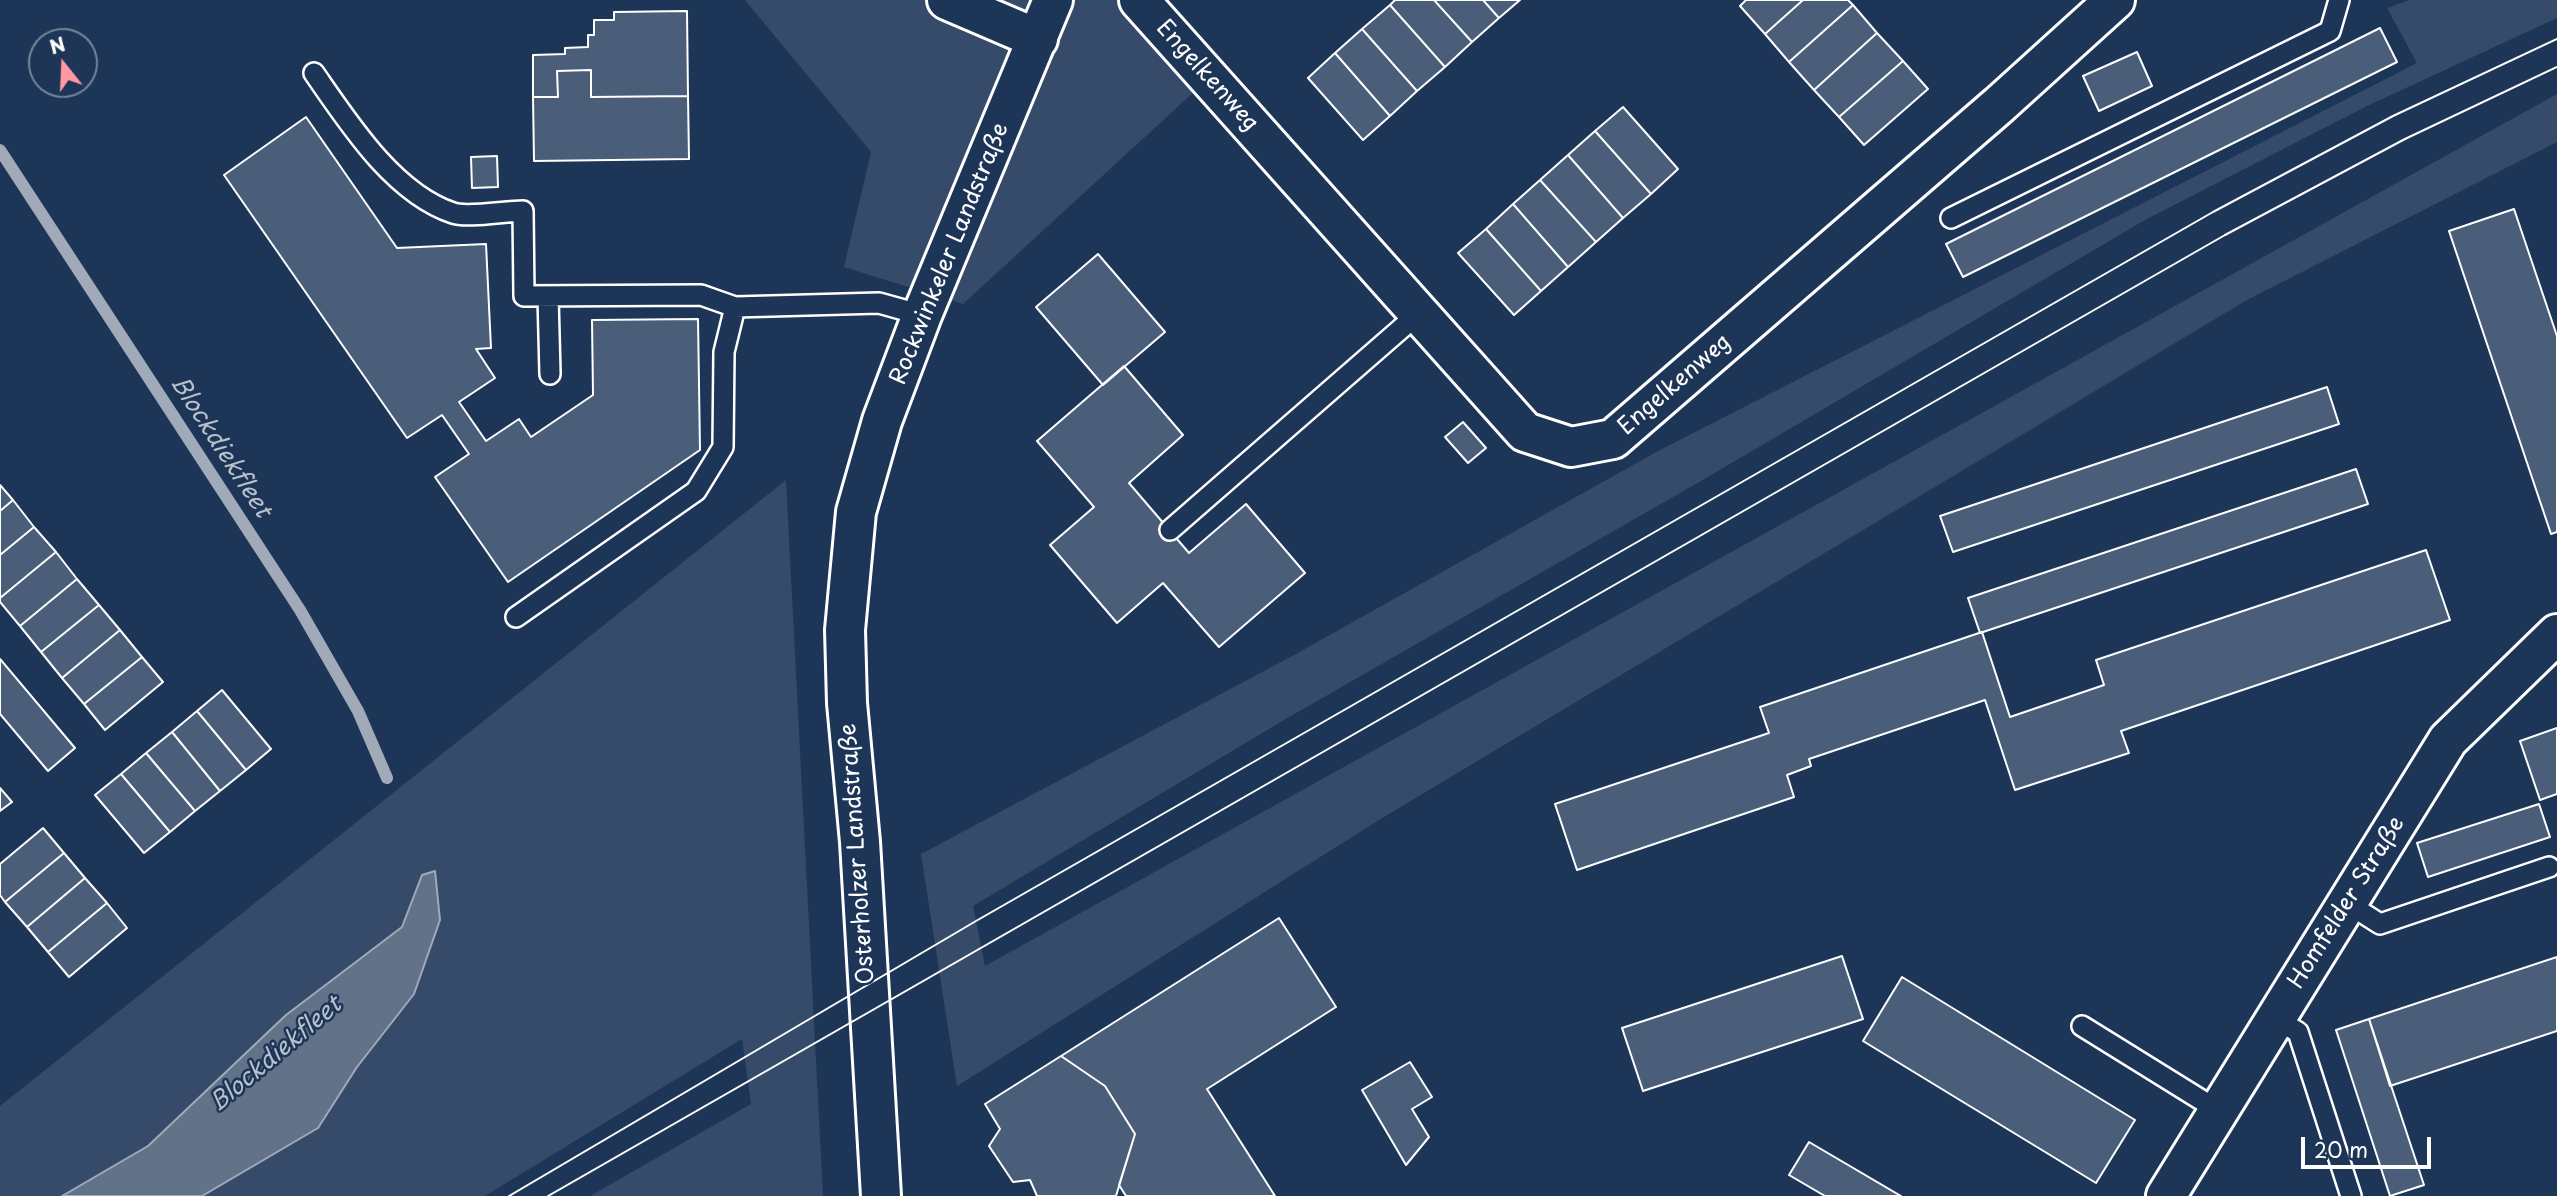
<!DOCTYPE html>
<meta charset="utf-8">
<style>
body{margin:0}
#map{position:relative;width:2557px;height:1196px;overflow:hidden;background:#1d3557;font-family:"Playpen Sans",sans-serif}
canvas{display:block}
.north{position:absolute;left:28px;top:28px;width:70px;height:70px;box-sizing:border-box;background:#1d3557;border:2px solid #77869a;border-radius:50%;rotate:342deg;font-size:19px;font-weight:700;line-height:28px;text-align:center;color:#fff}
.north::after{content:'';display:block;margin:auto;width:24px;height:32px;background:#ff9aa2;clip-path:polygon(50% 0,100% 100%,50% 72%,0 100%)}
.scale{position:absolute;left:2301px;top:1137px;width:130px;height:32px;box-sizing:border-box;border:4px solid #fff;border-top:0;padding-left:9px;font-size:21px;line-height:24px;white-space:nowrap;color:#fff;-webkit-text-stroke:5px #1d3557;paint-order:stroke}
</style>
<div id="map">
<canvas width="2557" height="1196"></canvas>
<div class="north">N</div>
<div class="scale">20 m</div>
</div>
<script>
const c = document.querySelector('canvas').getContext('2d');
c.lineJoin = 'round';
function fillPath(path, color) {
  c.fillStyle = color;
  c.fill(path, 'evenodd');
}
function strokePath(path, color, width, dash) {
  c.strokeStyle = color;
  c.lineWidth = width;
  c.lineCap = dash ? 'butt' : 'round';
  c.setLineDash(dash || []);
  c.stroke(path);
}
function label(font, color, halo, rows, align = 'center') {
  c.font = font + ' "Playpen Sans",sans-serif';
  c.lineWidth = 5;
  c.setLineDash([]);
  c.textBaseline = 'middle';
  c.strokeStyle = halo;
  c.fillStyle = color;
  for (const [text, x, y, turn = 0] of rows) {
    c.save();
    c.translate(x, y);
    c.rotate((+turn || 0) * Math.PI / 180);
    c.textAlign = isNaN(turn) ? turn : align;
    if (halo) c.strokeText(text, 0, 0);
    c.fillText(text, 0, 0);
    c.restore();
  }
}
const green = new Path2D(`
 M745,0H1124L1195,91L963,304L844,267L871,152Z
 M2409,0H2557V18L2367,106L2145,220L1701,481L1284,720L973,906L985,966L2557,94V142L2247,300L1379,820L957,1086L921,854L1294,655L1658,451L2417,63L2387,8Z
 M786,480L823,1196H590L751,1104L742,1039L485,1196H0V1106Z`);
const water = new Path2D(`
 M435,871L440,920L414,994L357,1067L318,1128L202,1196H62L148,1146L286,1015L402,927L422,875Z`);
const stream = new Path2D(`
 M0,150L300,610L358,711L387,778`);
const building = new Path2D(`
 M1395,0H1434L1472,42L1445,67L1390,5Z
 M1434,0H1483L1499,18L1472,42Z
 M1483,0H1520L1499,18Z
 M1746,0H1803L1765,34L1740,6Z
 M1803,0H1848L1853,5L1789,62L1765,34Z
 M1390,5L1445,67L1417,91L1362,29Z
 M1853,5L1877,33L1814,90L1789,62Z
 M687,11L688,96L591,97V70L557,71L558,97H533V55L565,54V48L588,47V35H594V20H614V12Z
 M2380,28L2397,62L1963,277L1946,244Z
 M1362,29L1417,91L1390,116L1335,53Z
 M1877,33L1903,61L1839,117L1814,90Z
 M2137,52L2152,86L2099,111L2083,76Z
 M1335,53L1390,116L1363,140L1308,78Z
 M1903,61L1928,89L1864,145L1839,117Z
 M591,70V97L688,96L689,159L534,161L533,97H558L557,71Z
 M1623,107L1678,169L1651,194L1595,131Z
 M306,117L397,248L486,244L491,348L476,349L495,378L459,402L486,441L519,419L531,437L593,395L592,320L698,319L700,450L508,582L435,477L469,454L442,415L407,438L224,175Z
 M1595,131L1651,194L1623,218L1568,155Z
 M1568,155L1623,218L1596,242L1540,180Z
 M497,156L498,187L472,188L471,157Z
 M1540,180L1596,242L1568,267L1513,204Z
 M1513,204L1568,267L1541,291L1486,229Z
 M2514,209L2557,336V532L2551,534L2449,231Z
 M1486,229L1541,291L1514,315L1458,253Z
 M1098,254L1165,332L1103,385L1036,307Z
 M1124,366L1183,435L1129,483L1189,553L1246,504L1305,573L1219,647L1163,583L1117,623L1050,545L1094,507L1037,441Z
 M2327,387L2339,424L1953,552L1940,516Z
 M1463,422L1486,448L1468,463L1445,437Z
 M2356,469L2368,504L1980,633L1968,598Z
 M0,485L13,500L0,511Z
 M13,500L34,527L0,555V511Z
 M34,527L56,552L0,598V555Z
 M2426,550L2450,620L2121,731L2129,753L2015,790L1985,700L1809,759L1811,766L1787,775L1794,797L1577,870L1555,804L1769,733L1760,707L1982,632L2010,717L2104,685L2096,660Z
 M56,552L77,579L20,626L0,602V598Z
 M77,579L99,605L41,652L20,626Z
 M99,605L120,630L62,678L41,652Z
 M120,630L142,657L84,704L62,678Z
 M142,657L163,682L105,730L84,704Z
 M0,659L75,748L48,771L0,714Z
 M222,690L271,749L246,770L197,711Z
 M197,711L246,770L220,791L172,732Z
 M2557,728V794L2540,800L2520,741Z
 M172,732L220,791L195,811L146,753Z
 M146,753L195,811L170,832L121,774Z
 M121,774L170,832L144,853L95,795Z
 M0,788L12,802L0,811Z
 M2539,804L2550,837L2428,877L2417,843Z
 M43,828L64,853L5,902L0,895V864Z
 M64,853L85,878L27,927L5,902Z
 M85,878L107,903L48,952L27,927Z
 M107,903L127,928L69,977L48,952Z
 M1279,918L1336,1007L1207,1089L1275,1196H1126L1119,1185L1135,1134L1105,1086L1061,1056Z
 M1842,956L1863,1019L1643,1091L1622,1028Z
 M2557,957V1031L2390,1086L2369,1019Z
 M1902,977L2135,1120L2096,1183L1863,1041Z
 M2369,1019L2424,1185L2390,1196L2336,1030Z
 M1061,1056L1105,1086L1135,1134L1116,1196H1037L1030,1180L1013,1182L989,1146L1000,1129L985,1104Z
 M1410,1062L1432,1097L1412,1109L1429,1137L1406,1165L1362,1090Z
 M1809,1142L1901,1196H1825L1789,1175Z`);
const service = new Path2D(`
 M314,73C348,122 393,193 453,213C467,218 505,211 523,211L524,296L701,295L735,307L879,303L922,315
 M1951,218L2330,31L2339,0
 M548,296L550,374
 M1170,530L1419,313
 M516,617L696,491L723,447L724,352L735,307
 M2347,903L2380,924L2549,867
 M2276,1019L2298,1032L2351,1196
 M2082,1026L2219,1111`);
const minor = new Path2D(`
 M947,0L1038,39
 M1139,0L1525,432L1571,447L1613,439L1999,105L2115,0
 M2166,1196L2448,740L2557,634`);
const secondary = new Path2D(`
 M881,1196L860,842L847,703L845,630L856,512L882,421L922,315L1053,0`);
const tram = new Path2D(`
 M509,1196L976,921L2213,212L2393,116L2557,39
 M548,1196L2225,235L2405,139L2557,67`);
const streetNames = [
 ["Engelkenweg",1207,76,48],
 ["Rockwinkeler Landstraße",950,254,-68],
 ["Engelkenweg",1675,385,-41],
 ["Osterholzer Landstraße",858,854,-94],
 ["Homfelder Straße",2347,903,-58]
];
const waterNames = [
 ["Blockdiekfleet",220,447,57],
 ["Blockdiekfleet",276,1055,-40]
];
fillPath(green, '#364b69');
fillPath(water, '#617289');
strokePath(water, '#a0aab8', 2);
strokePath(stream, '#a0aab8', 12);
fillPath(building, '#4a5d79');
strokePath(building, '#fff', 2);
strokePath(service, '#fff', 24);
strokePath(minor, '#fff', 44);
strokePath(secondary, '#fff', 44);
strokePath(service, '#1d3557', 19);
strokePath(minor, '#1d3557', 38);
strokePath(secondary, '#1d3557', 38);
strokePath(tram, '#fff', 2);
label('23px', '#fff', '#1d3557', streetNames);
label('italic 24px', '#b8c0ca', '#1d3557', waterNames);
</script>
